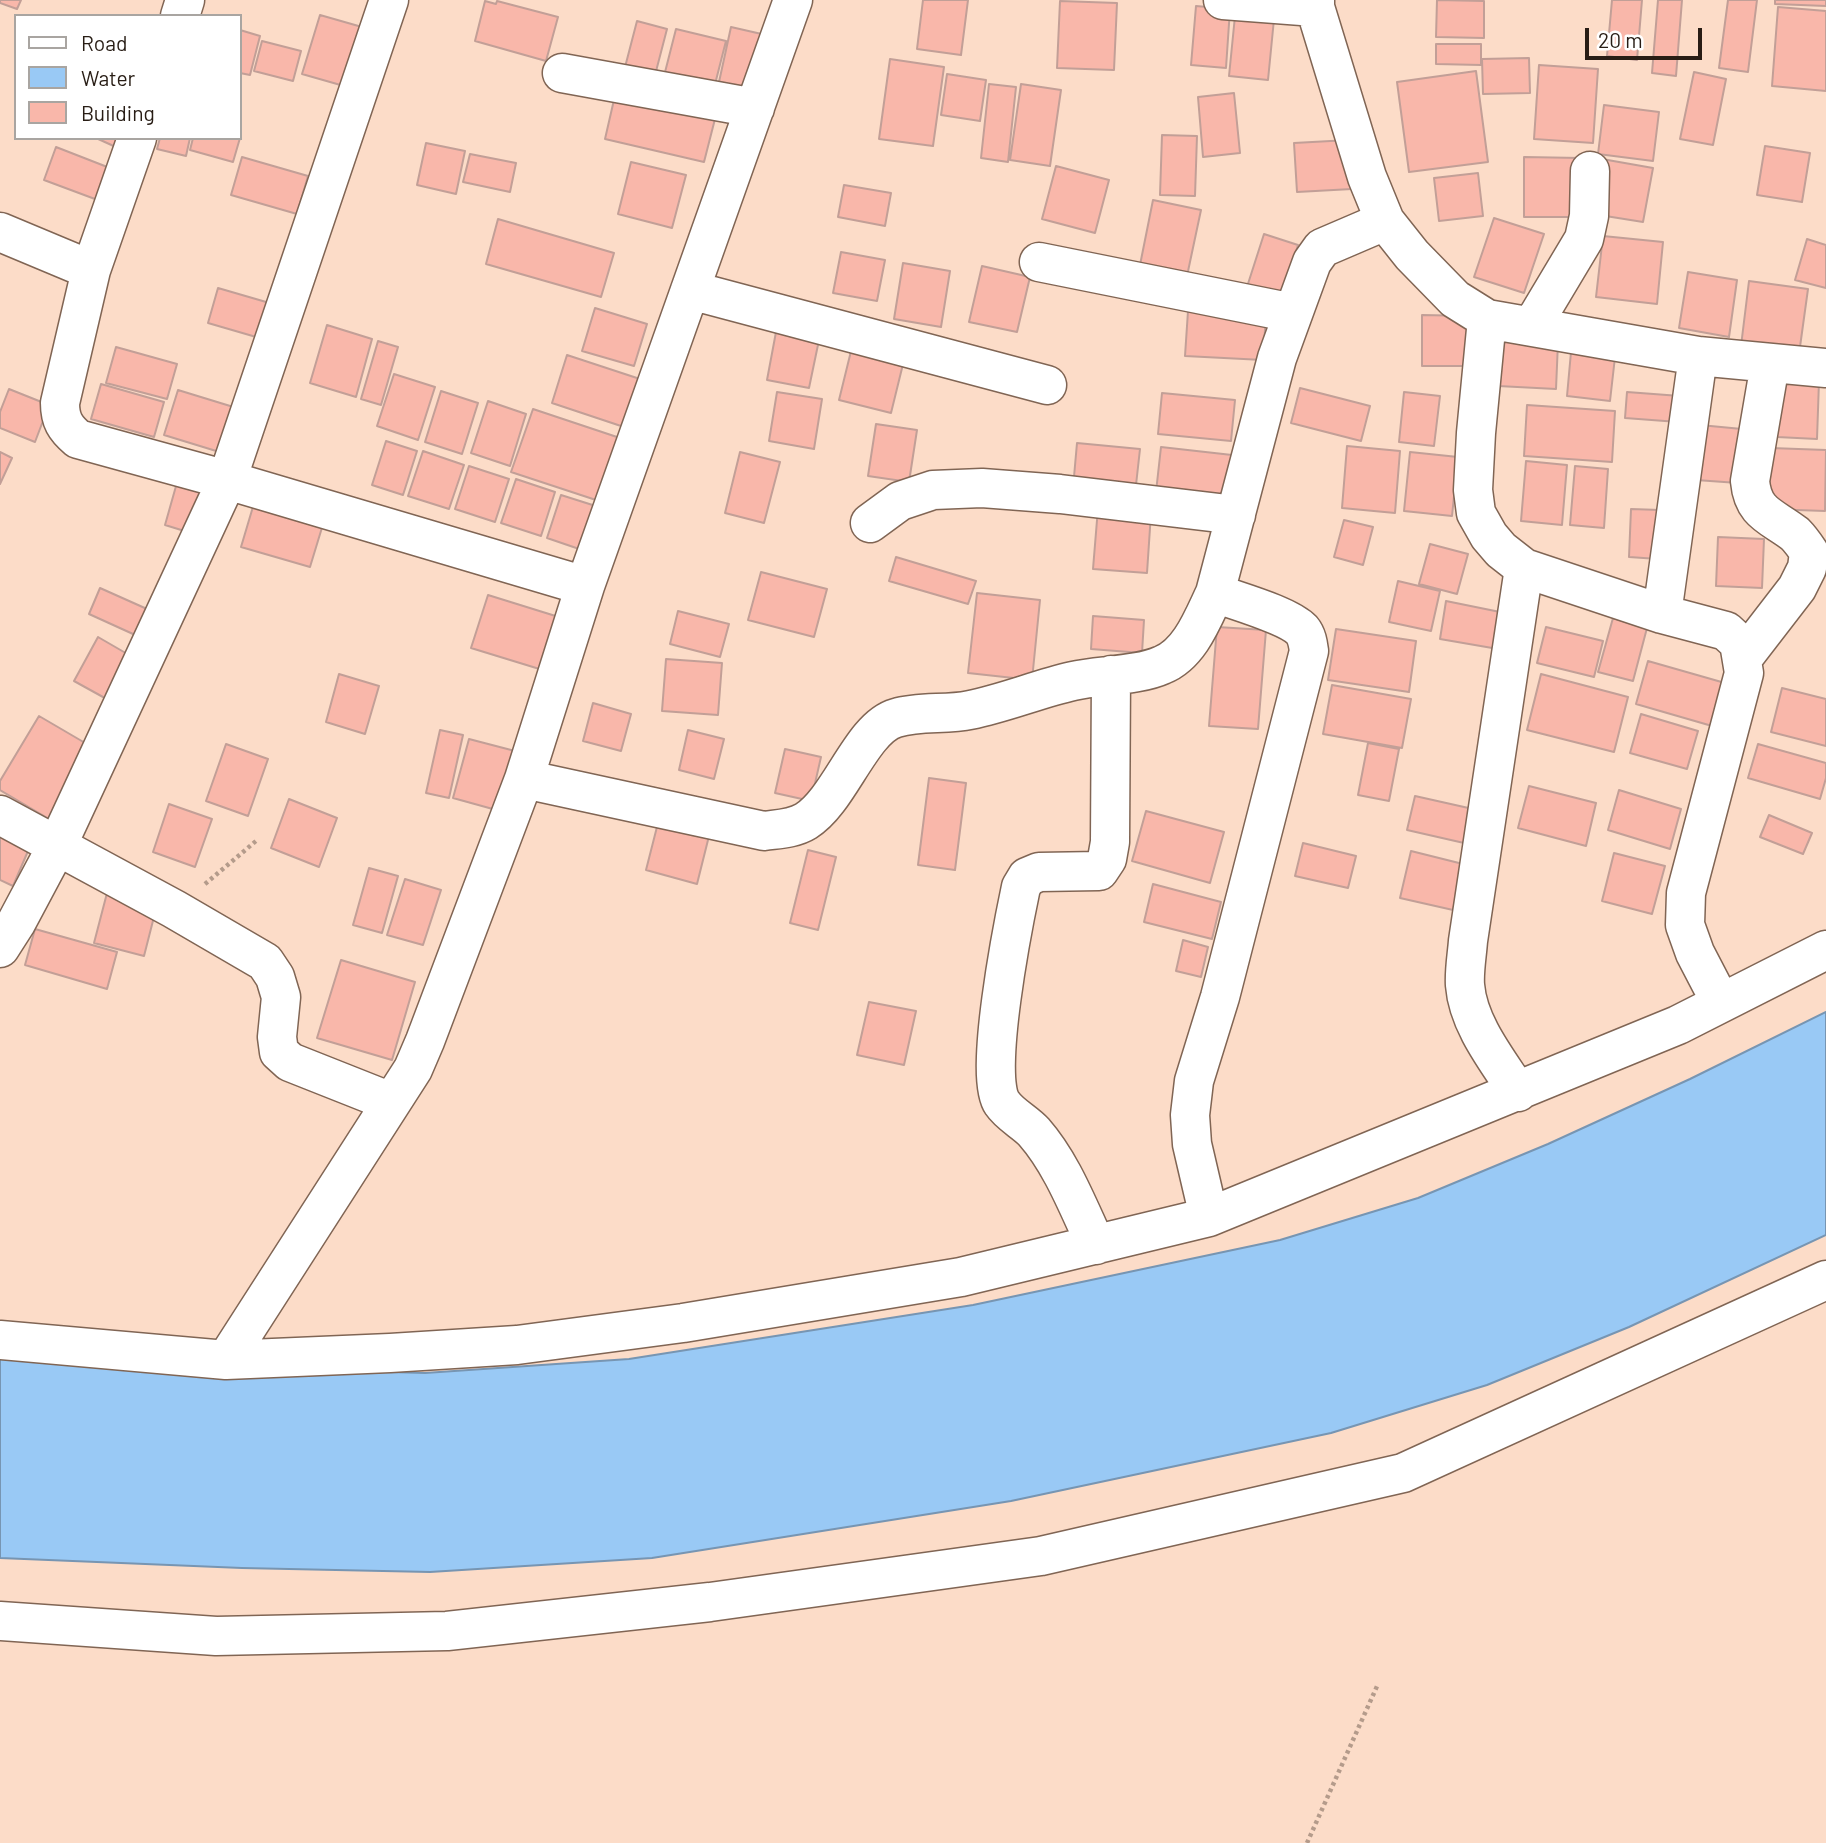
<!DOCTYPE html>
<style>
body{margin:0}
#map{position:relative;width:1826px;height:1843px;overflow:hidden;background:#fcdcc8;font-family:Barlow,sans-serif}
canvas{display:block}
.legend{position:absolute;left:14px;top:14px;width:228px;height:126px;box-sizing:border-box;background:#fff;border:2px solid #a9a5a1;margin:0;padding:9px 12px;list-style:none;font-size:21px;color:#281d15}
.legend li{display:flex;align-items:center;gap:14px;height:35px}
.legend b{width:35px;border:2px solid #a9a5a1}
.scale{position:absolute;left:1585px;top:28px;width:117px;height:32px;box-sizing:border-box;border:4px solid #281d15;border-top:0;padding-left:9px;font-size:21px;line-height:24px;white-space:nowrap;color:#281d15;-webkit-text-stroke:5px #fff;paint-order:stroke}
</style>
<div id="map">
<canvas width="1826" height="1843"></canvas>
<ul class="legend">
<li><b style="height:9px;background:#fff"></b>Road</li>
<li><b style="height:19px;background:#99c9f5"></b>Water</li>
<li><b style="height:19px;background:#f9b7aa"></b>Building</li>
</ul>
<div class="scale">20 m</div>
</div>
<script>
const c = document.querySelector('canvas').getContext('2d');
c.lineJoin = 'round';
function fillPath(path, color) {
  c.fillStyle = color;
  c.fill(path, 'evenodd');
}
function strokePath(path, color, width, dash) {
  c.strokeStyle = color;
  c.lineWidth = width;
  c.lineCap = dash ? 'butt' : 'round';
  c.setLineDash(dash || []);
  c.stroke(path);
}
const water = new Path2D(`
 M1826,1012V1235L1629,1327L1487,1385L1331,1433L1011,1501L652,1558L430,1572L242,1568L0,1558V1357L248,1368L425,1373L629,1359L973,1305L1280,1240L1418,1198L1548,1144L1690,1079Z`);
const building = new Path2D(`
 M0,0H21L17,9L0,3Z
 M923,0H968L961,55L917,49Z
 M1437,0L1484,1V38L1436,37Z
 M1612,0H1642L1637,60L1607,56Z
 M1658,0H1682L1676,76L1652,73Z
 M1728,0H1757L1748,72L1719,68Z
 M1775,0H1826V6L1775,4Z
 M485,1L496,4L497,1L558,17L546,61L475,41Z
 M1060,1L1117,3L1114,70L1057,68Z
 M1196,6L1230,9L1226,68L1191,65Z
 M1236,6L1275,9L1268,80L1229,76Z
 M1778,7L1826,11V91L1772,86Z
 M320,15L362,27L344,86L302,74Z
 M637,21L667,29L654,79L624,71Z
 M731,27L766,35L753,90L719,82Z
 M676,29L726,41L712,96L662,84Z
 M240,30L260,36L250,75L240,73Z
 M262,41L301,51L293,81L254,71Z
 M1436,44H1481V65L1436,64Z
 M1529,58L1530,93L1483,94L1482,59Z
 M890,59L944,67L933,146L879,139Z
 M1539,65L1598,69L1593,143L1534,139Z
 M1476,71L1488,162L1409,172L1397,82Z
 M1694,72L1726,79L1713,145L1680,139Z
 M947,74L986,80L980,121L941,115Z
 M989,84L1016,87L1008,162L981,158Z
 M1021,84L1061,90L1050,166L1010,160Z
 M616,91L716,115L704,162L605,139Z
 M1234,93L1240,153L1203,157L1198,97Z
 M1604,105L1659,112L1653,161L1598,154Z
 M1162,135L1197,136L1195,196L1160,195Z
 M96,138H122L118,148Z
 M160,138H190L186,156L157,149Z
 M193,138H240L233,162L190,150Z
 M1349,140L1352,189L1297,192L1294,143Z
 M426,143L465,151L456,194L417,185Z
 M1765,146L1810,153L1802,202L1757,195Z
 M56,147L115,170L103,202L44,180Z
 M470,154L516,163L510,192L463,182Z
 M242,157L308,176L297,214L231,195Z
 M1524,157L1581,158V217H1524Z
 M1602,159L1653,168L1643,222L1593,214Z
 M631,162L686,175L672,228L618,214Z
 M1056,166L1109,180L1095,233L1042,219Z
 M1478,173L1483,216L1439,221L1434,178Z
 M844,185L891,193L885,226L838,217Z
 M1153,200L1201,210L1187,276L1140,265Z
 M1494,218L1544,234L1524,293L1474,277Z
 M498,219L614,253L601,297L486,264Z
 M1264,234L1298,245L1281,301L1246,290Z
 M1603,236L1663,242L1657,304L1596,297Z
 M1807,239L1826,245V288L1795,280Z
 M841,252L885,260L877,301L833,293Z
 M903,263L950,271L941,327L894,319Z
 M982,266L1030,277L1017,332L969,322Z
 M1688,272L1737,280L1729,337L1679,328Z
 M1749,281L1808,289L1799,354L1741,346Z
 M218,288L273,304L263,339L208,323Z
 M595,308L647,324L634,366L582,351Z
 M1188,311L1266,315L1263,360L1185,356Z
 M1422,315L1471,316V366H1422Z
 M327,325L372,339L356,397L310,383Z
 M776,332L819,340L809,388L767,380Z
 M1499,340L1558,342L1556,389L1498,386Z
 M378,341L398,347L381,405L361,399Z
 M116,347L177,364L167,399L106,383Z
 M852,347L904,360L891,413L839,400Z
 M1571,352L1615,357L1610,401L1567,396Z
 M567,355L640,379L624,427L552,403Z
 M394,374L435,387L418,440L377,426Z
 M1780,380L1819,381L1817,439L1777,437Z
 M101,384L164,402L154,437L91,419Z
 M1300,388L1370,406L1361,441L1291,423Z
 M9,389L49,405L35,442L0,428V412Z
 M178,390L240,409L226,454L164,435Z
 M441,391L478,403L462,454L425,442Z
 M777,392L822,399L814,449L769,441Z
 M1404,392L1440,396L1434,446L1399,442Z
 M1627,392L1680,396L1678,422L1625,418Z
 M1162,393L1235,400L1231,441L1158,434Z
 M488,401L526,414L510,466L471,453Z
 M1527,405L1615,411L1612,462L1524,456Z
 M533,409L620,438L599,501L511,472Z
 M876,424L917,430L909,482L868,476Z
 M1700,425L1742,429L1738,483L1696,480Z
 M386,441L417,451L403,495L372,485Z
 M1077,443L1140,449L1135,494L1073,488Z
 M1347,446L1400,451L1395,513L1342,508Z
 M1161,447L1232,455L1227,501L1156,492Z
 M1771,448L1826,450L1825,511L1769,509Z
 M423,451L464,465L449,509L408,496Z
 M0,452L12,458L0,484Z
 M740,452L780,462L764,523L725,513Z
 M1410,452L1458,457L1452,516L1404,511Z
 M1526,461L1567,465L1562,525L1521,521Z
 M469,466L509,479L495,522L455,509Z
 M1575,466L1608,469L1604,528L1570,525Z
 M178,479L205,486L191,533L165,525Z
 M516,479L555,492L541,536L501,523Z
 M561,495L602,508L588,552L547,538Z
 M255,500L324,521L310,567L241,547Z
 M1098,508L1151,513L1147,573L1093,569Z
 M1631,509L1660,510L1658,559L1629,557Z
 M1344,520L1373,527L1363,565L1334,557Z
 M1718,537L1764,539L1762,588L1716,586Z
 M1430,544L1468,554L1457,594L1419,584Z
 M896,557L976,581L968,604L889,581Z
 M761,572L827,589L814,637L748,620Z
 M1398,581L1440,591L1431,631L1389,622Z
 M100,588L156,613L144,639L89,614Z
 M977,593L1040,600L1032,680L968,673Z
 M488,595L562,618L546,671L471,648Z
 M1446,601L1505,613L1498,649L1440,639Z
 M678,611L729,624L720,657L670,644Z
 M1093,616L1144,620L1142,653L1091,649Z
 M1613,618L1647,628L1633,681L1598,672Z
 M1217,627L1266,630L1258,729L1209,726Z
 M1546,627L1603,641L1594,677L1537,663Z
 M1336,629L1416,641L1409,692L1328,680Z
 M98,637L136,659L112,702L74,681Z
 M666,659L722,663L718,715L662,711Z
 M1648,661L1732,685L1719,728L1636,704Z
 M339,674L379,686L365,734L326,722Z
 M1541,674L1628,697L1614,752L1527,730Z
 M1332,685L1411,699L1402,748L1323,734Z
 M1782,688L1826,699V746L1771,732Z
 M593,703L631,714L621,751L583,741Z
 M1641,714L1698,731L1687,769L1630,753Z
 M39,716L92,747L49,819L0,790V781Z
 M440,730L463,735L449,798L426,793Z
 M688,730L724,739L714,779L679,770Z
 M469,739L515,751L500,811L453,798Z
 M1368,743L1399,749L1389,801L1358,795Z
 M226,744L268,759L248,816L206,801Z
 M1758,744L1826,763V778L1820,799L1748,778Z
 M785,749L821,757L811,801L775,793Z
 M929,778L966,783L955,870L918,865Z
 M1529,786L1596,803L1586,846L1518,828Z
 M1619,790L1681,809L1670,849L1608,830Z
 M1415,796L1473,809L1464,843L1407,830Z
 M289,799L337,818L319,867L271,848Z
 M169,804L212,819L195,867L153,852Z
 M1146,811L1224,832L1210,883L1132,861Z
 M1769,815L1812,833L1803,854L1760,837Z
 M659,819L710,832L697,884L646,870Z
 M0,830L31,844L13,886L0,880Z
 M1303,843L1356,856L1348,888L1295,876Z
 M808,850L836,857L818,930L790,923Z
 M1411,851L1463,864L1453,910L1400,898Z
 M1614,853L1665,866L1652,914L1602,901Z
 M369,868L398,876L382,933L353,925Z
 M405,879L441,890L423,945L387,935Z
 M1153,884L1221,902L1212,939L1144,922Z
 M107,893L157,905L144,956L94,943Z
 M35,929L117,952L107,989L25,965Z
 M1183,940L1208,947L1201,977L1176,971Z
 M341,960L415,982L392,1060L317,1038Z
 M869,1002L916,1011L904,1065L857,1055Z`);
const path = new Path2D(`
 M205,884L256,841
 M1307,1843L1378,1684`);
const minor = new Path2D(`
 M1223,0L1315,7
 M1315,0V7L1367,177L1385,221L1412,255L1455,299L1487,319L1698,356L1826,368
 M180,16L185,0
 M562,73L755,108
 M137,138L91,270L60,403C60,420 65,428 78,439L227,480L585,586
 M0,232L91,270
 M1039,262L1293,313
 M690,290L1047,385
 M1487,319L1476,433L1473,490L1476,513L1489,536L1501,550L1524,568L1662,614L1726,631L1739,643L1744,673L1686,893L1685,925L1695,953L1721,1003
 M1532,326L1584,239L1589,216L1590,171
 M870,523L900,501L933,490L982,488L1060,494L1236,515
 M1662,614L1698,356
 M1743,658L1797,588L1807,568L1809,552C1805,546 1800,539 1795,534C1772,516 1753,514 1750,481L1770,364
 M524,779L764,831C778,829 793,829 806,821C840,800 861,728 896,718C920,711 946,715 970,710C1005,703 1038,689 1073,681C1099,675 1138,676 1162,665C1190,654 1203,618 1215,593
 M0,815L174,909L265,962L275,977L281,997L277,1037L279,1052L290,1062L391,1102
 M0,948L16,923L57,846L227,480L389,0
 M1518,1092C1497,1060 1468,1024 1465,985C1464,971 1467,955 1468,941L1524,568
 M1209,1217L1192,1144L1190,1115L1194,1081L1220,997L1309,651C1308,644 1307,636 1302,630C1288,615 1236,601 1215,593L1277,358L1312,262L1322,248L1385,221
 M1096,1245C1078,1207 1062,1164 1034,1132C1025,1122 1010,1115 1002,1103C983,1076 1013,925 1021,887L1027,877L1039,872L1099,871L1107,859L1110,842L1111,675
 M0,1340L226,1360L390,1353L517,1345L683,1323L961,1277L1209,1217L1678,1025L1826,950
 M226,1360L413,1069L425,1041L524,779L585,586L793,0
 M0,1621L216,1636L447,1631L710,1602L1041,1556L1403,1473L1826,1280`);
fillPath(water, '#99c9f5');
strokePath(water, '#7795b2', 2);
fillPath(building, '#f9b7aa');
strokePath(building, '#c29f97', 2);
strokePath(minor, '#806554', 41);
strokePath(path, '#b49b8b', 4.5, [3.5, 3.5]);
strokePath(minor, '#fff', 38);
</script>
